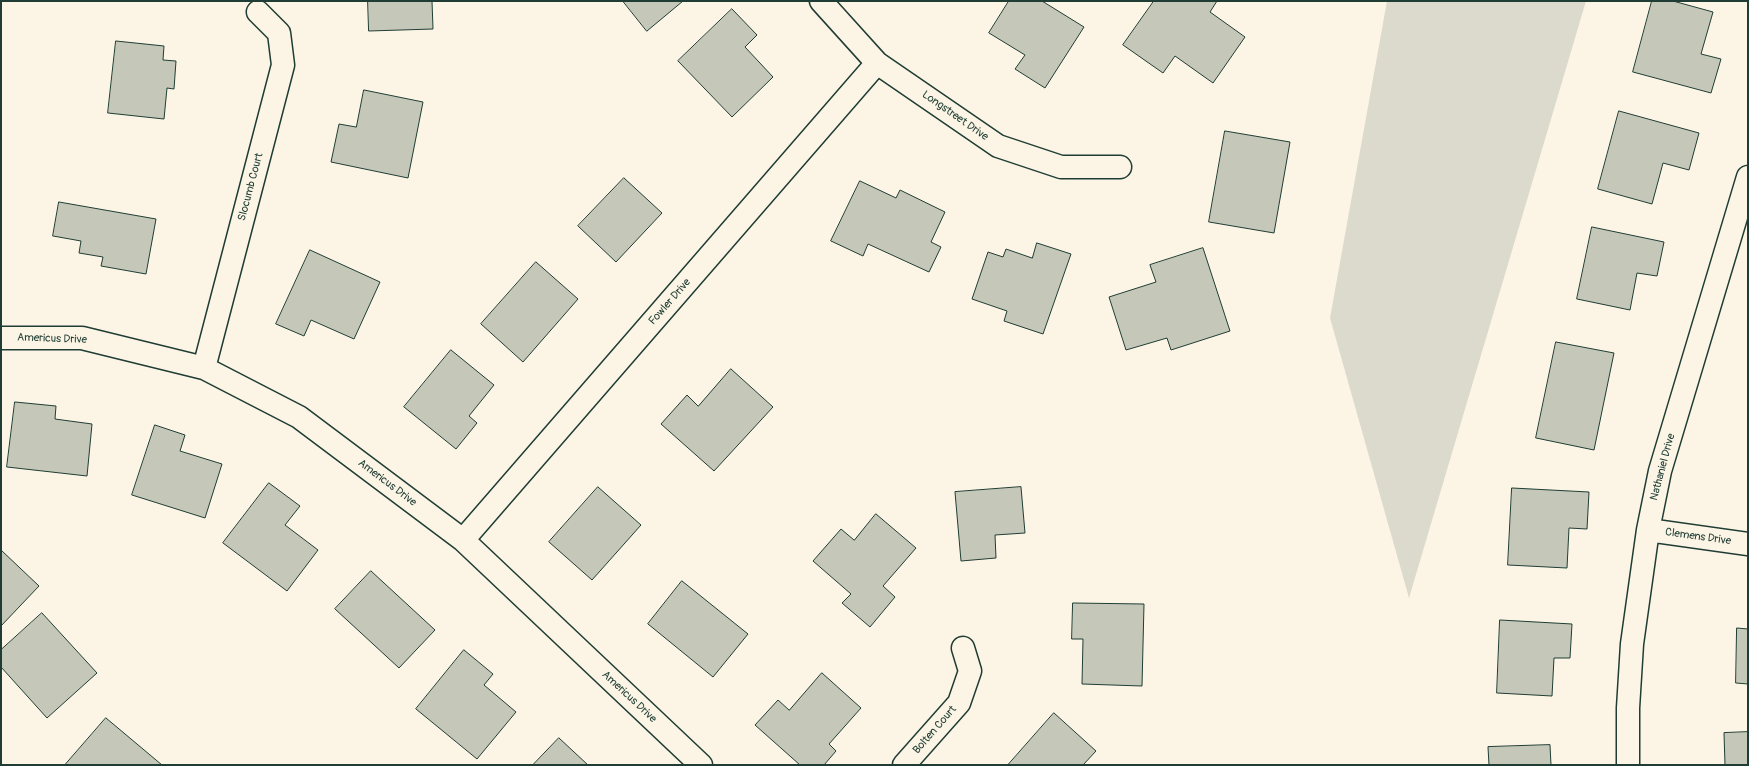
<!DOCTYPE html>
<style>
body{margin:0}
#map{position:relative;width:1749px;height:766px;overflow:hidden;background:#fcf5e5;font-family:Pangolin,sans-serif}
canvas{display:block}
.frame{position:absolute;inset:0;border:2px solid #1f3d34;pointer-events:none}
</style>
<div id="map">
<canvas width="1749" height="766"></canvas>
<div class="frame"></div>
</div>
<script>
const c = document.querySelector('canvas').getContext('2d');
c.lineJoin = 'round';
function fillPath(path, color) {
  c.fillStyle = color;
  c.fill(path, 'evenodd');
}
function strokePath(path, color, width, dash) {
  c.strokeStyle = color;
  c.lineWidth = width;
  c.lineCap = dash ? 'butt' : 'round';
  c.setLineDash(dash || []);
  c.stroke(path);
}
function label(font, color, halo, rows, align = 'center') {
  c.font = font + ' Pangolin,sans-serif';
  c.lineWidth = 4;
  c.setLineDash([]);
  c.textBaseline = 'middle';
  c.strokeStyle = halo;
  c.fillStyle = color;
  for (const [text, x, y, turn = 0] of rows) {
    c.save();
    c.translate(x, y);
    c.rotate((+turn || 0) * Math.PI / 180);
    c.textAlign = isNaN(turn) ? turn : align;
    if (halo) c.strokeText(text, 0, 0);
    c.fillText(text, 0, 0);
    c.restore();
  }
}
const green = new Path2D(`
 M1387,1H1586L1409,598L1330,318Z`);
const building = new Path2D(`
 M368,1H432L433,29L369,31Z
 M623,1H683L647,31Z
 M1009,1H1042L1084,27L1045,88L1015,69L1025,55L989,33Z
 M1154,1H1217L1210,12L1245,37L1213,83L1175,56L1163,73L1123,45Z
 M1652,1H1673L1713,12L1701,54L1721,59L1711,93L1633,72Z
 M732,9L757,35L745,47L773,77L732,117L678,61Z
 M116,41L164,46L163,60L176,61L174,89L167,88L164,119L108,113Z
 M364,90L423,102L408,178L331,162L339,124L356,127Z
 M1619,111L1699,133L1689,170L1663,163L1652,204L1598,189Z
 M1225,131L1290,142L1274,233L1209,222Z
 M624,178L662,213L616,262L578,226Z
 M860,181L896,198L900,190L945,212L931,242L941,247L929,272L868,244L863,256L831,241Z
 M59,202L156,219L146,274L101,266L103,257L79,253L81,241L53,236Z
 M1592,227L1664,242L1657,276L1637,273L1630,310L1577,299Z
 M1037,243L1071,254L1043,334L1004,321L1007,311L972,299L988,252L1003,257L1006,249L1032,258Z
 M1203,248L1230,331L1171,350L1167,338L1126,350L1109,297L1156,282L1150,265Z
 M310,250L380,282L354,339L311,320L304,336L276,324Z
 M536,262L578,299L523,362L481,324Z
 M1556,342L1614,353L1594,450L1536,438Z
 M451,350L494,385L469,416L477,423L456,449L404,407Z
 M731,369L773,407L714,471L661,424L687,395L698,406Z
 M15,402L56,406L55,419L92,424L87,476L7,467Z
 M155,425L185,435L180,451L222,464L205,518L132,495Z
 M269,483L300,506L285,525L318,550L287,591L223,543Z
 M598,487L641,525L592,580L549,542Z
 M1021,487L1025,533L995,535L996,558L961,561L955,492Z
 M1512,488L1589,492L1587,529L1569,528L1567,568L1508,565Z
 M876,514L916,548L883,586L895,597L870,627L842,603L851,594L813,561L841,529L854,540Z
 M1,550L39,586L1,626Z
 M371,571L435,630L399,668L335,609Z
 M682,581L748,634L713,677L648,624Z
 M1073,603L1144,604L1142,686L1082,684L1083,639H1072Z
 M42,613L97,673L47,718L1,667V650Z
 M1500,620L1572,624L1570,658H1554L1552,696L1497,693Z
 M1737,628L1748,629V684L1736,683Z
 M464,650L493,674L484,685L516,712L477,759L416,709Z
 M822,673L861,708L829,744L836,751L824,765H800L755,725L778,700L789,710Z
 M1054,713L1096,751L1083,765H1008Z
 M106,718L162,765H65Z
 M1748,732V765H1725L1724,733Z
 M559,738L588,765H533Z
 M1550,745L1551,765H1489L1488,747Z`);
const minor = new Path2D(`
 M821,1L877,63L998,146L1061,167H1120
 M1,338H82L204,368L299,417L463,540L701,765
 M204,368L283,65L279,33L258,12
 M1648,530L1748,544
 M463,540L877,63
 M904,765L959,703L970,671L963,648
 M1628,765V708L1632,644L1648,530L1660,471L1748,177`);
const streetNames = [
 ["Longstreet Drive",955,116,35],
 ["Slocumb Court",251,187,-75],
 ["Fowler Drive",670,302,-49],
 ["Americus Drive",52,339,2],
 ["Nathaniel Drive",1663,467,-75],
 ["Americus Drive",387,483,37],
 ["Clemens Drive",1698,537,8],
 ["Americus Drive",629,697,43],
 ["Bolten Court",935,730,-49]
];
fillPath(green, '#dcdacc');
fillPath(building, '#c5c7b9');
strokePath(building, '#1f3d34', 1);
strokePath(minor, '#1f3d34', 25);
strokePath(minor, '#fcf5e5', 22);
label('11px', '#1f3d34', '#fcf5e5', streetNames);
</script>
